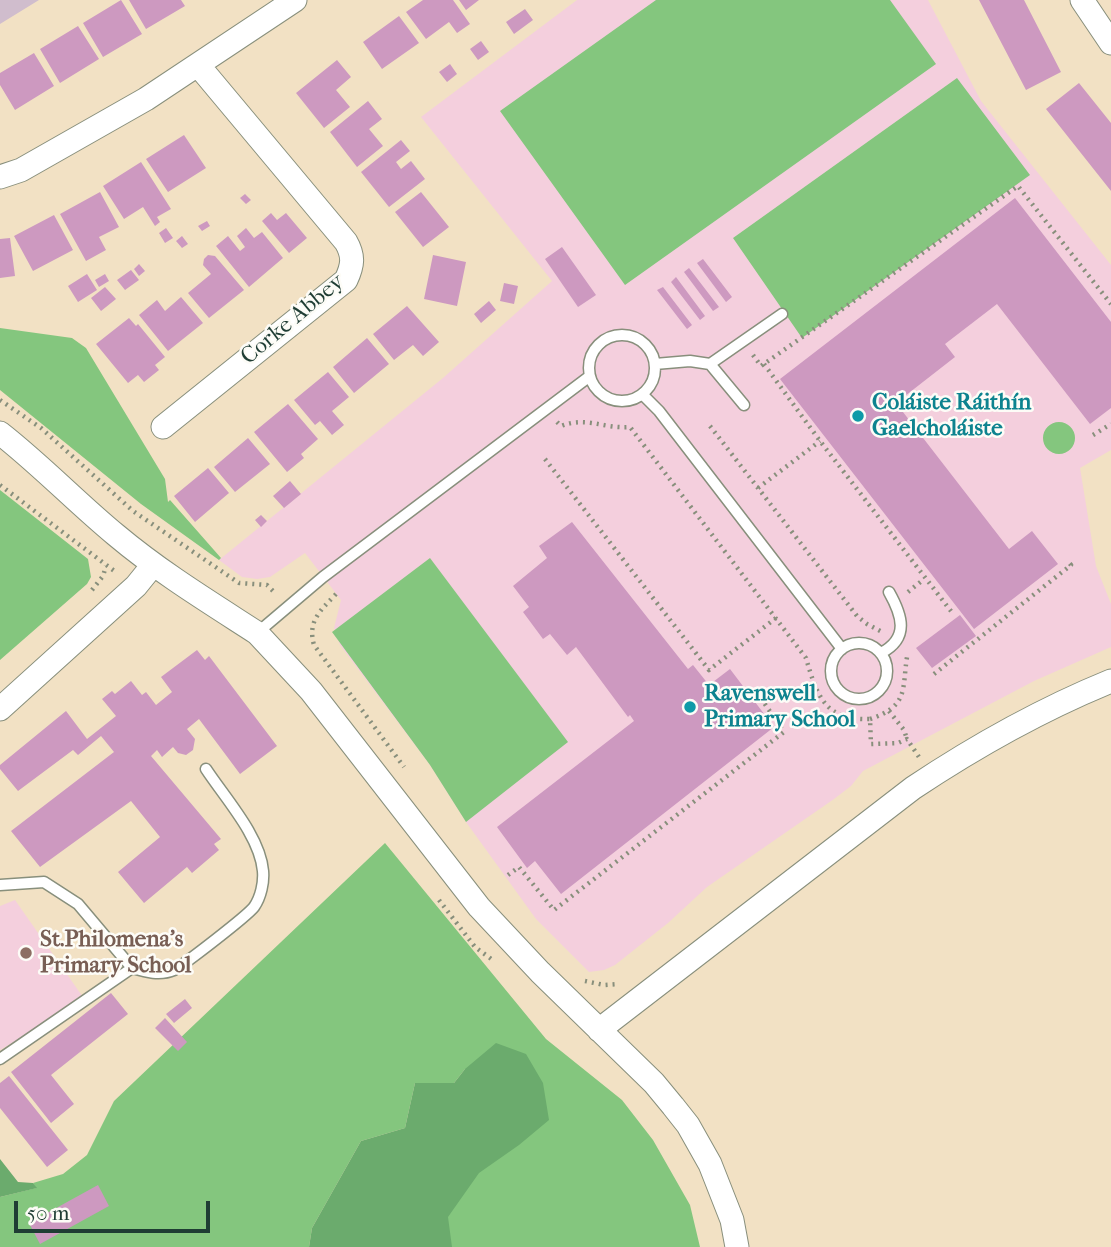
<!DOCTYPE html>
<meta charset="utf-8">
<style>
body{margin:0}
#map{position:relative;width:1111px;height:1247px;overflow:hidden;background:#f2e1c4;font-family:"IM FELL French Canon",serif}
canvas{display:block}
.scale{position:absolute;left:14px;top:1201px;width:196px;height:32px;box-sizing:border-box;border:4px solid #1f3d34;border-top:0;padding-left:9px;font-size:21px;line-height:24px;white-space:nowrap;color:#1f3d34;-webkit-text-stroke:5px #fdfcf7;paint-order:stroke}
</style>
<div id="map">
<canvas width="1111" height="1247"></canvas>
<div class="scale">50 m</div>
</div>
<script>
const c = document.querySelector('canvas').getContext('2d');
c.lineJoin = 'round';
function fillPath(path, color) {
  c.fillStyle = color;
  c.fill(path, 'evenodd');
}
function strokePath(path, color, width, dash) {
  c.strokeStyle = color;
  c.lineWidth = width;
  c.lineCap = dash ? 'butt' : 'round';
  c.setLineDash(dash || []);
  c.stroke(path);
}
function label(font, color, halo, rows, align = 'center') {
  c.font = font + ' "IM FELL French Canon",serif';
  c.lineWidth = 5;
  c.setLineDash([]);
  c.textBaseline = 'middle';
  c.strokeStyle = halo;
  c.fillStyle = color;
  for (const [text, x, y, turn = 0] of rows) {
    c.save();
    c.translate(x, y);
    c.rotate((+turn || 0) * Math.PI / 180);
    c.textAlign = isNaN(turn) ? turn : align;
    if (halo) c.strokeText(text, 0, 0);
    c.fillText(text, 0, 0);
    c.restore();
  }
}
const built = new Path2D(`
 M577,0H928L981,101L1111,265V450L1080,468L1096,566L1111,604V647L1034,681L863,771L851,786L834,799L707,887L668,923L615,965L604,970L589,972L536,919L466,822L430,765L340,645L334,628L341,600L305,553L270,577L257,579L242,577L219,560L443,378L552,281L421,117Z
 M15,900L85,1000L0,1050V906Z`);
const industrial = new Path2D(`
 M0,0H39L0,24Z`);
const green = new Path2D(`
 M656,0H890L936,64L625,285L500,111Z
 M957,78L1030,175L802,338L733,238Z
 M0,328L72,338L86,348L165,479L168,502L170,500L221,558L219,560L141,504L0,390Z
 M1043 438a16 16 0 1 1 32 0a16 16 0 1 1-32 0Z
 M0,490L88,559L91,577L87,584L0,660Z
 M430,558L568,742L466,822L430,765L332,632Z
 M385,843L546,1039L622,1100L653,1140L690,1205L700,1247H436L465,1069L454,1083H415L405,1128L361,1141L312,1228L309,1247H0V1197L36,1188L33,1183L63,1174L87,1155L114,1101Z`);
const forest = new Path2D(`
 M496,1043L526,1054L543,1083L549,1120L519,1145L479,1173L448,1217L452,1247H309L312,1228L361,1141L405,1128L415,1083H454L465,1069Z
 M0,1159L18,1182L33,1183L37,1188L0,1197Z`);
const building = new Path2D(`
 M121,0L142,34L103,57L83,23Z
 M129,0H181L185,6L146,29Z
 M423,0H453L470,24L457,33L449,22L426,39L406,12Z
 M459,0H479L466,10Z
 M979,0H1024L1061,72L1026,90Z
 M525,9L533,20L514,34L506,22Z
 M399,16L419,43L382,69L363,42Z
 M78,26L99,59L60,83L40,49Z
 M481,41L489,52L478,60L470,49Z
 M34,53L54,86L15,110L0,85V73Z
 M337,60L351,77L336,90L350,107L324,128L296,93Z
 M450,64L457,74L447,82L439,72Z
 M1079,83L1111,123V191L1046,109Z
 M368,101L382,119L369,129L383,146L357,167L330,132Z
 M184,135L206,168L168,192L146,159Z
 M401,140L410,151L396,162L401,169L411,161L425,179L389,207L361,172Z
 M141,162L171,209L157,217L160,222L155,226L143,207L124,219L103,186Z
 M100,192L119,227L99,237L106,250L86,261L60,214Z
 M421,192L449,227L423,247L395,212Z
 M245,194L251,200L246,204L240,198Z
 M1015,198L1111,322V408L1090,424L997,304L945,344L955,357L896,403L1009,549L1032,531L1058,564L974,629L780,379Z
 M271,213L277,220L286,213L307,238L289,253L262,221Z
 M54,215L73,250L33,271L14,236Z
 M207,221L210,226L202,231L198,226Z
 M166,228L173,238L165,243L159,233Z
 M246,228L254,238L262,232L283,258L249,287L216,246L228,236L240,251L245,247L237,236Z
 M182,236L188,244L182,248L176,241Z
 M10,238L15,276L0,278V239Z
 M562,247L596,295L578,307L545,259Z
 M208,255L215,256L244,290L209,318L188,293L211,274L203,265L204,259Z
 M433,255L466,262L457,306L424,299Z
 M703,259L732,297L726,302L697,263Z
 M139,264L145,271L139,276L134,269Z
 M689,268L719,307L713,311L684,272Z
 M131,270L139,280L125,290L117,280Z
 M87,274L97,290L78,302L68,286Z
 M105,274L109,281L99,287L95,280Z
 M676,277L705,316L700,320L671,282Z
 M504,283L518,286L514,304L500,301Z
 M105,287L116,299L101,311L91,298Z
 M663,287L692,325L687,329L657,290Z
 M181,297L203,323L168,351L139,315L157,300L165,311Z
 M489,301L496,310L481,323L474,314Z
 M407,306L439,342L423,356L413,345L394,360L373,334Z
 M129,318L136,326L138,324L165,357L155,365L159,370L144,382L138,375L128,383L96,344Z
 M367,338L389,364L354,393L333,367Z
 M328,372L349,397L332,411L344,425L332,435L320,421L315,425L294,400Z
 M288,404L318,439L301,454L304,458L287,472L254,432Z
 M248,438L270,464L235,492L214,467Z
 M208,468L229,493L195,522L174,496Z
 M290,481L301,494L284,508L273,496Z
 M261,515L267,521L261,527L255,520Z
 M572,522L688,669L693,665L709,685L730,669L774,727L561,894L535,861L527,868L497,827L634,721L630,715L628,717L576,647L567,655L550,634L543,639L523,612L529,607L513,586L547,558L539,546Z
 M960,615L976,636L932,668L916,648Z
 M197,650L205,660L209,656L277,746L240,774L199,719L187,729L195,739L193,750L186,755L178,753L173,747L162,757L157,750L151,756L221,839L214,844L219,850L192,873L187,867L144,903L118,872L160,837L131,801L40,867L11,831L114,752L101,736L78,755L73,750L18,791L0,769V765L66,711L87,739L116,716L102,699L112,691L115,694L131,681L142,695L146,692L156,705L172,692L161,677Z
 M111,993L128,1014L51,1075L74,1104L51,1123L11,1072Z
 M185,999L192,1008L174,1023L166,1014Z
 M165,1018L187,1042L178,1051L155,1028Z
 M9,1076L68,1150L47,1167L0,1108V1083Z
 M98,1185L109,1206L40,1244L29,1223Z`);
const path = new Path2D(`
 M753,355L761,366L1018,186L1111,304
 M764,364L820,441L954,615
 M0,400L41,428L133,511L239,583L267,585L276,594
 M557,422L561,426C587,416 603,429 630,427L806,658C817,696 825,721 870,719L871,744L898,743L907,739L919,757
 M710,426L857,616L867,624L882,632
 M1093,435L1111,424
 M545,459L709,670L776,618
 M0,485L117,573
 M758,488L820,441
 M92,590L103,576L106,566
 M908,592L924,579
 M336,594C321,610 307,621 314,645L404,767
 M934,674L1071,565L1067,560
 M889,711L904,730L907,739
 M870,719C909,706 902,689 907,657
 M508,875L519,867L554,910L784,732L758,694L752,699
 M439,900L475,947L494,961
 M585,981L604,985L618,984`);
const lane = new Path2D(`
 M589 368a33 33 0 1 1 66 0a33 33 0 1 1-66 0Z
 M655,364L690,361L710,364L744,405
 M710,364L782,314
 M642,394L659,411L842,649
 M257,633L323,577L590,376
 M831 671a28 28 0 1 1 56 0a28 28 0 1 1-56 0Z
 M881,653C910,638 902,615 889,592
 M0,885L44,882L78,904L132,968L0,1059
 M132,968C146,972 160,976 174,970C185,964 247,916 254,907C261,897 264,882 263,871C260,836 225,798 206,769`);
const street = new Path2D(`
 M1082,0L1111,43
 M0,177L21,170L146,99L295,0
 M163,427L346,280C353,265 354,256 346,242L198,65
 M0,433C41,465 76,502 116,535C160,572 209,602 257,633L311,691L479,907L540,972L654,1083L673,1106L688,1125L710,1164L732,1220L737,1247
 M0,709L136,586L153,565
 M599,1030L913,788C976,746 1040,710 1111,681`);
const markers = [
 [858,416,7,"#0f9aa8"],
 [690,707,7,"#0f9aa8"],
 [26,953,7,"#8d6e63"]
];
const streetNames = [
 ["Corke Abbey",293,320,-40]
];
const cultureNames = [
 ["Coláiste Ráithín",872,403],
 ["Gaelcholáiste",872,429],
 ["Ravenswell",704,694],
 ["Primary School",704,720]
];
const educationNames = [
 ["St.Philomena's",40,940],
 ["Primary School",40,966]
];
fillPath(built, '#f4cfdd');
fillPath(industrial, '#d0bdcd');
fillPath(green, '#84c67e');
fillPath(forest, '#6bab6d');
fillPath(building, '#cd99c0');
strokePath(lane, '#888f7c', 13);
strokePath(street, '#888f7c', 25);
strokePath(path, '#888f7c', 4.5, [2, 5]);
strokePath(lane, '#fff', 10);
strokePath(street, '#fff', 23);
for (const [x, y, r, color] of markers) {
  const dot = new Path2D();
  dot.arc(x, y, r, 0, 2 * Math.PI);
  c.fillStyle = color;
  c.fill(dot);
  strokePath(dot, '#fdfcf7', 2.5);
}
label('23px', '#1f3d34', '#fdfcf7', streetNames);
label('bold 23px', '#0d838f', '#fdfcf7', cultureNames, 'left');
label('bold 23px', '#785e54', '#fdfcf7', educationNames, 'left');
</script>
